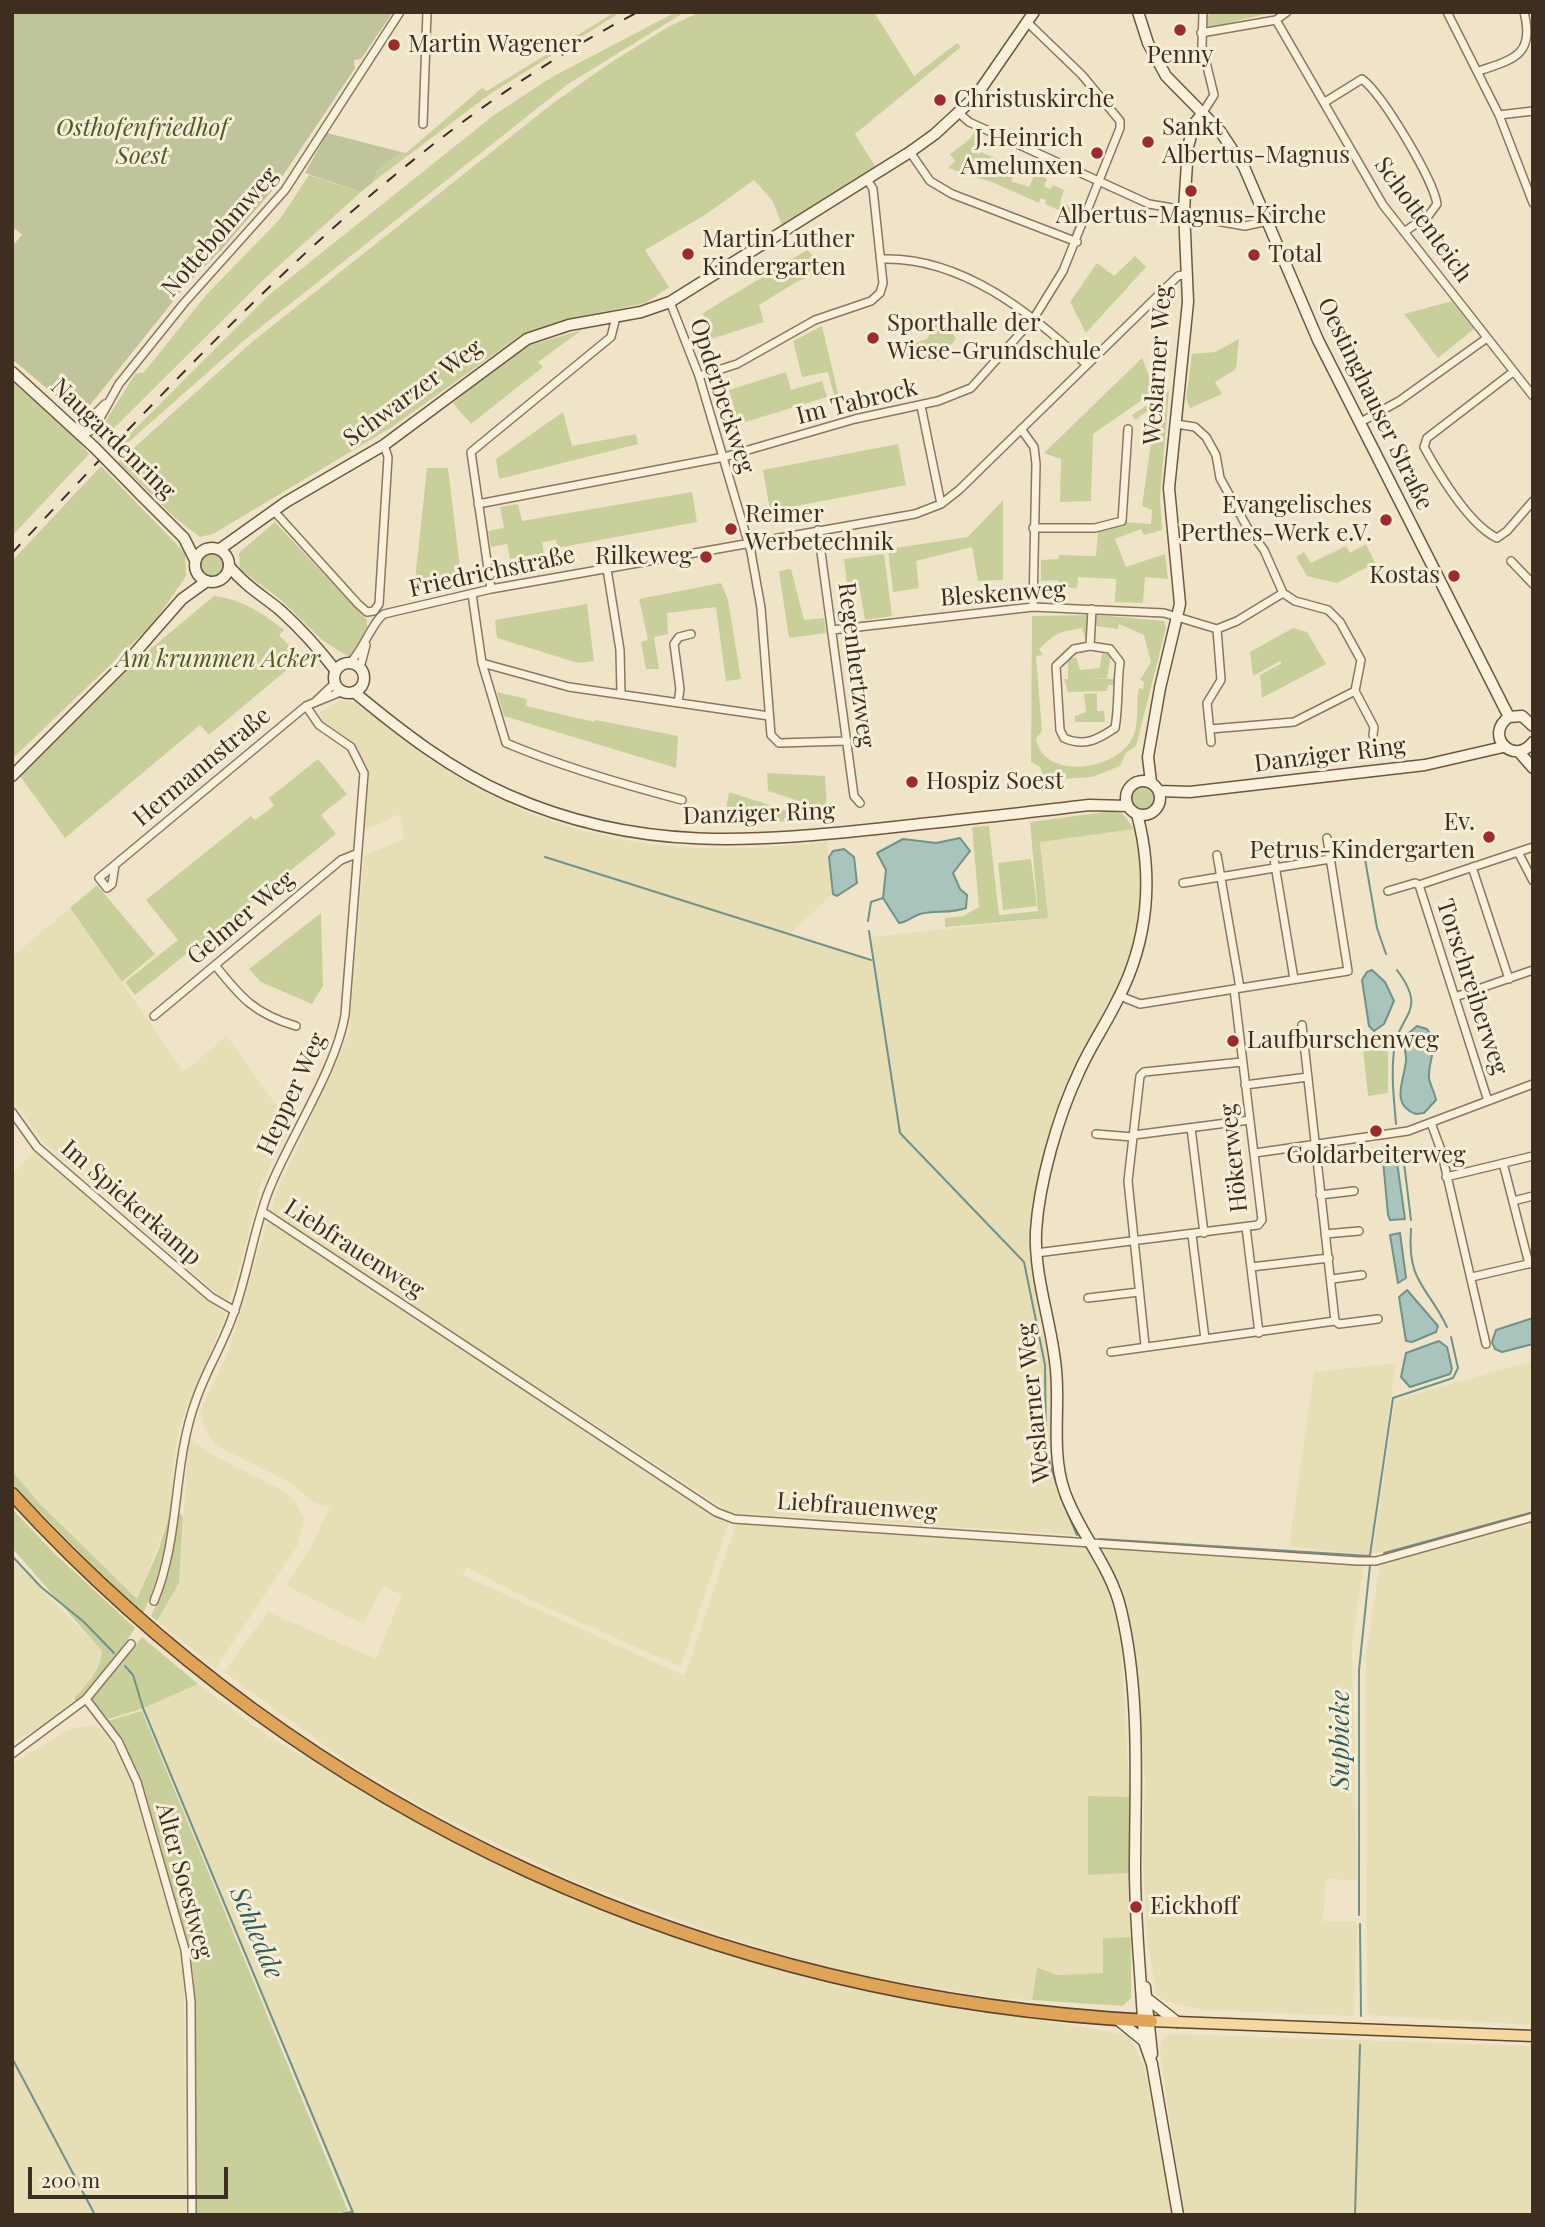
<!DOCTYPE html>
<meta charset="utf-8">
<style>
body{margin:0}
#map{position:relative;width:1545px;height:2227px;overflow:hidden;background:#f0e4c8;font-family:"Playfair Display",serif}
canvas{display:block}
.frame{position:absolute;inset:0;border:14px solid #3d2e20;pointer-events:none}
.scale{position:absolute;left:28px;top:2167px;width:200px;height:32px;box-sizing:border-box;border:4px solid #3d2e20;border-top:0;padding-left:9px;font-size:21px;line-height:24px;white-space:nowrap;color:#3d2e20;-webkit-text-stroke:5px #f7eed8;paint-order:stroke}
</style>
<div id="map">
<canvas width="1545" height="2227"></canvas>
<div class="frame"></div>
<div class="scale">200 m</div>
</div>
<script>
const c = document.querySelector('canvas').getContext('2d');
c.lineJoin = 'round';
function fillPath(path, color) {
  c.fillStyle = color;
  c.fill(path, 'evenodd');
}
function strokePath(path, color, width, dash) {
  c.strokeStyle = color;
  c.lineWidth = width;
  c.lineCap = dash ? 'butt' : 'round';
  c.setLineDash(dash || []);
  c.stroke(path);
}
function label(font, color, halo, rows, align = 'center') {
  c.font = font + ' "Playfair Display",serif';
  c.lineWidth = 6;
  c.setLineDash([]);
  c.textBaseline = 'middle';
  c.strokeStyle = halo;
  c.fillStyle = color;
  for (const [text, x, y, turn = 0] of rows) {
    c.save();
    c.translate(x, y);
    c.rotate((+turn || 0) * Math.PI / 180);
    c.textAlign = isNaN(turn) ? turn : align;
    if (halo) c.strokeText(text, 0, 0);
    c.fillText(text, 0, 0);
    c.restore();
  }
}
const farmland = new Path2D(`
 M341,700L355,702L424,756L476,788L531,814L579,830L635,842L689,848H754L827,842L833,894L788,935L874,962L872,937L1047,918L1040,841L1134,829L1144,882L1136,943L1125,975L1066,1093L1032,1261L1052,1370L1053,1440L1080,1535L731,1513L297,1231L271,1211L276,1193L349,1033L364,856L404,839L400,814L365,830L368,781L363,759L348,739L320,720L323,718L319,713Z
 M70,908L184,1072L227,1036L291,1126L260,1187L242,1259L229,1298L224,1300L43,1142L12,1100V957Z
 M36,1150L226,1314L181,1422L174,1455L171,1510L137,1600L41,1505L12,1471V1175Z
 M268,1220L730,1519L683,1661L679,1666L524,1597L467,1567L462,1575L680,1674L685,1675L737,1521L1087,1548L1109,1591L1120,1634L1130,1797L1088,1796V1875L1131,1873V1937L1103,1938L1104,1973L1056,1975L1037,1967L1032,2000L996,1998L843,1973L717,1934L574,1881L429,1810L352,1765L224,1672L268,1612L376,1659L402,1595L383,1586L364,1624L286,1586L309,1551L330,1507L313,1502L288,1481L215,1445L204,1427L201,1414L204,1402L228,1353Z
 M1533,1361V1510L1378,1553L1373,1550L1395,1400Z
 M1396,1363L1369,1555L1289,1546L1314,1372Z
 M189,1437L207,1452L280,1489L294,1500L304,1519L298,1545L216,1668L157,1621L179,1583Z
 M1533,1522V2025L1367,2015L1366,1652L1380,1565Z
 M1105,1548L1364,1565L1352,1645L1357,1880L1326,1879L1323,1921L1357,1922L1354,2016L1203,2010L1164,2001L1156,1994L1147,1937L1143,1866L1145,1779L1136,1670L1128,1610L1119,1582L1102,1549Z
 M12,1559L102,1651V1662L94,1674L74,1699L52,1719L12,1743Z
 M198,1684L266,1735L358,1788L499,1865L591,1907L696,1945L801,1975L859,1989L1129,2035L1144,2065L1172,2215H352L144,1708Z
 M96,1724L113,1744L129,1772L181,1955L184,1981L186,2215H12V1764L68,1730Z
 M1174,2034L1533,2046V2215H1184L1160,2055L1163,2036Z`);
const green = new Path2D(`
 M615,12H621L490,94L373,182L377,170L401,152L406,153L482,88L487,91Z
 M676,12H685L568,84L242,342L122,448L119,445L270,294L494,115L552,77Z
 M700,12H874L914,76L957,43L961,47L855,134L876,168L783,227L772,200L754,180L705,215L645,250L669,287L646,303L563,320L521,335L392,427L213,534L200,537L174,517L118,462L252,342L552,104L607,65L668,27Z
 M1209,12H1274L1207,28Z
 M974,132L979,135L972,152L979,154L981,152L1016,168L1011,181L1029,187L1041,162L1047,165L1042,176L1047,179L1044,186L1050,189L1053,185L1064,190L1060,203L1085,209L1075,235L1071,234L1078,219L1045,204L1046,200L1041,198L1039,203L994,183L948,168L955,161L950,154L970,139Z
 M309,175L361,192L262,281L99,443L100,430L135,374L144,372L207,294L280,219Z
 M807,250L830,270L798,281L759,305L764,322L711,339L703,313Z
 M1135,256L1146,267L1086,333L1070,302L1097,263L1114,276Z
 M1452,301L1474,329L1438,358L1404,314Z
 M942,315L956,339L943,353L945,359L932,363L929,355L908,362L903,347L927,339L930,332L928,323Z
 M822,326L843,414L839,415L828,372L802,377L793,341Z
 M582,330L538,362L543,367L471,424L453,403L515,353L527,346Z
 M1239,339L1236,369L1215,382L1222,394L1190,408L1186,399L1192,354L1215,352Z
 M1142,358L1155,391L1093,434L1091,501L1060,502L1061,459L1044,453Z
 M786,372L791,390L822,381L827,397L739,424L729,390Z
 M12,381L73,435L89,454L12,536Z
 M1169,391L1160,498L1162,530L1144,535L1141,529L1115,539L1126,567L1165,554L1168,579L1145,577L1143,603L1115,602L1116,579L1078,577L1077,588L1059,587L1058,580L1041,581V560L1058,559L1059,555L1096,556L1098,531L1126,522L1151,524L1152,510L1142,506L1153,429L1161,428V411L1153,407L1135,420L1132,415Z
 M563,412L572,446L636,434L638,444L499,479L496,459Z
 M898,444L906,485L770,511L763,470Z
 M101,466L185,553L186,576L153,624L12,759V561Z
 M427,468H448L461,576L415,580Z
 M692,492L697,522L557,548L556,540L542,542L544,553L510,559L507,544L491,547L488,531L504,528L500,507L518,504L522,521Z
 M1003,500V580L978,581L972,547L916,561L919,588L893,592L888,549L968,537Z
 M275,522L367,620V628L349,657L322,640L282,601L240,569L239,553Z
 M1366,544L1375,563L1337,583L1307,576L1296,557L1304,552L1311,563L1346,546L1350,553Z
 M198 564a14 14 0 1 1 28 0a14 14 0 1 1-28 0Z
 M884,554L892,616L865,620L860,590L848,591L844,559Z
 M791,569L804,620L824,618L826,633L789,638L779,571Z
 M721,583L728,600L741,679L726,681L716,607L667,613L668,634L654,637L659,669H646L641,642L648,640L639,599Z
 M214,596C243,600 261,612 284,630L279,635L301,658L209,735L200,725L65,838L20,776L125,670Z
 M587,604L594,661L578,663L497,638L495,620Z
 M1090,615L1086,641L1082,628C1058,633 1060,630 1039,649L1043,655L1036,656L1042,731L1036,738C1043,780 1111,771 1130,742C1141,726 1135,705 1139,688L1143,689L1144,682L1140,680L1151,662L1144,635L1119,624L1118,629L1096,626V615L1164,621L1166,628L1136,746L1126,753L1120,766L1092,777L1045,780L1040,767L1031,762L1032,616Z
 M1293,628L1307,632L1326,664L1262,698L1260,675L1282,663L1280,661L1253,676L1250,652Z
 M1102,653L1111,655L1107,678H1088L1115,679L1114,685H1108L1107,691L1068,692L1064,679H1068V660L1076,657L1080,670L1100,668Z
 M497,692L527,699L526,706L594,722L596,720L678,736L676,768L504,716Z
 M1097,693V711H1104L1105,722H1075V716L1086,712L1084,694Z
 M318,759L347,794L321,815L336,834L135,995L125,982L178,940L146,900L251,816L255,820L274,806L269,798Z
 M767,773L825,776L827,810L768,791Z
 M1130 798a14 14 0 1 1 28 0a14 14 0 1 1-28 0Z
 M729,792L829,824L805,820L723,826Z
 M1113,811L1123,814L1134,829L1040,842L1048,918L945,927V918L963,916L979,907L972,827L989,826L999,915L1038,911L1030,822Z
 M1031,859L1037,906L1003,910L998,863Z
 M97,885L155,954L122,982L70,908Z
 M321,913L323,986L312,1004L261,982L249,969Z
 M1362,1039L1388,1041V1093L1368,1096Z
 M12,1471L41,1505L137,1599L158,1551L171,1510C166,1548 158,1581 142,1616L12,1484Z
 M12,1509L55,1554L135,1628L101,1679L78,1702L74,1699C86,1684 101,1671 102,1651L12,1548Z
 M179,1513L183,1516L179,1583L157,1621L151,1616L170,1570Z
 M142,1637L198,1684L144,1708L106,1720L91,1699Z
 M142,1711L348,2211L325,2215H195L194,1980L190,1950L137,1773L107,1721Z
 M1088,1796L1130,1797L1131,1873L1088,1875Z
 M1131,1937V1998L1123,2006L1032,2000L1037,1967L1056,1975L1103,1973V1938Z`);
const cemetery = new Path2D(`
 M12,12H393L361,59L354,60L355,68L276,186L222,249L187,284L86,410L79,412L70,408L12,359V246L22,235L12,226Z
 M327,133L401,152L377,170L373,182L361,192L305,173Z`);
const water = new Path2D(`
 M960,838L970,851L953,873L960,889L967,895L966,908C950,914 935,910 920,914C911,917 908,922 899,923L883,898L886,870L877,853L903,839L936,843Z
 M844,849L854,857L857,883L837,896L833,894L829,857L833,851Z
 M1372,970L1385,982L1394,1001L1384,1024L1374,1031L1369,1026L1362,980L1367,972Z
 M1417,1026L1427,1029C1440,1048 1428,1058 1429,1078C1430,1085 1435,1093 1436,1100L1424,1113L1416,1114C1389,1105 1405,1079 1406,1060C1407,1052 1402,1046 1403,1038Z
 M1388,1147L1393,1148L1396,1155L1405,1219L1390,1220L1388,1215L1382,1149Z
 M1400,1233L1406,1278L1398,1283L1390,1235Z
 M1407,1290L1438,1326L1436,1332L1412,1342L1406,1341L1399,1297Z
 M1533,1318V1344L1502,1352L1495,1349L1492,1342L1496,1330Z
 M1439,1341L1447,1347L1452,1369L1450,1374L1410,1387L1401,1377L1406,1353Z`);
const stream = new Path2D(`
 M545,857L871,960
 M1365,859L1377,928L1386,954
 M868,921L871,902L883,898
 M869,931L900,1133L1024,1262L1045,1365L1046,1451L1057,1486
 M1396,1124C1394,1100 1391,1075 1394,1051C1398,1013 1429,1013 1397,970
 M1403,1155L1411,1220
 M1411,1229C1407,1283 1427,1285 1447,1327
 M1060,1495L1077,1535
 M1100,1539L1370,1556
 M1384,1553L1533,1512
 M1370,1555L1393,1398L1453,1378L1458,1368L1451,1337
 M12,1556L41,1587L84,1622L114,1653
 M125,1666L133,1675L143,1708L354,2215
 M1359,1915V1670L1370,1565
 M1360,1924L1361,2016
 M12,2058L95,2215
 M335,2215L351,2212
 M1355,2215L1360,2045`);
const street = new Path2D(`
 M1447,12L1499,115L1533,203
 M1276,20L1383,205L1533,396
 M1201,33L1276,20L1287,12
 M1479,71C1514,59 1535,55 1524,12
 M1325,102L1362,79C1383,95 1433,179 1437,204L1429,215L1404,232
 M959,113L969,122L1149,204L1184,210
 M1202,114L1214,95L1202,46L1203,12
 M1499,115L1533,111
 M423,124L427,12
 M910,152L930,181L952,194L1077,242
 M1193,217L1245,226L1268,221
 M881,259C961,256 1031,313 1086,364
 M670,302L699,376L751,552L761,608L771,735L779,743L846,741
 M1513,372L1427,438L1424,447C1439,474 1468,524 1497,538L1507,531L1533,501
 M699,376L737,364L815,320L871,301L880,293L883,283L873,189L867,179
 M921,406L941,504
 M1359,423L1399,401L1487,338
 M1176,424L1195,427L1206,437L1216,455L1220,478L1247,527L1264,550L1283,593L1295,601L1328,610L1340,622L1361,660L1355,691L1374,727L1373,735
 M1021,429L1034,447L1036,464L1033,607
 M81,436L94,429L119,384L184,303L285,190L400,12
 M81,436L86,423L105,404
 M478,504L724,457L855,419L938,401L971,388L1034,318L1063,271L1120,128V121L1082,75L1027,22
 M274,511L358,604L367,612L374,611L379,604L388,457L384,445
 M1033,528H1095L1122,521L1128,429
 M818,530L854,796L860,803
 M1511,561L1533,584
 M607,569L620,650L621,694
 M491,589L471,452L611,337L616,317
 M472,594L482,663L569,687L769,716
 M832,630L1033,607L1164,613L1217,629L1237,621L1283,593
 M1090,646L1110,649L1120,662C1117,684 1119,706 1115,728C1097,740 1084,747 1064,738L1060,730L1056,666L1074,649L1090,646L1092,609
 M350,663C362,651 374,620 384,614L491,589L915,514L941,504L959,490L1178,276L1186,274
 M482,663L506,743C563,767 621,784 682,800
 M360,668L366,645
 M316,701L335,683
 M678,703L680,689L674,644L679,637L691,634
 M1210,729L1294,722L1355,691
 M1211,742L1207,703L1221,680L1217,629
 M1272,847L1294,979
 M1518,852L1533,881
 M1217,855L1240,988
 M115,865L112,884L107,888L99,878L306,706L343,691
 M1472,867L1509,979
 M1183,883L1330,859
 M1419,885L1488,1101
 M1388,891L1415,883L1419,885L1533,847
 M215,965C241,998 255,1014 296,1026
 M1120,996L1140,1004L1348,971L1327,838
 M1455,997L1533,970
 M154,1016L341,860L356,854
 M1245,1085L1308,1077
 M12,1112L37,1147L211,1297L235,1311
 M1431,1123L1441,1150L1486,1344
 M1191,1128L1204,1233
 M1096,1134L1133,1137
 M1134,1135L1250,1120
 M1255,1153L1408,1131L1533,1084
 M1503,1163L1529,1264
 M1446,1177L1533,1156
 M1320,1195L1354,1191
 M1513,1201L1533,1196
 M263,1212L716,1512L734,1519L1358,1561H1376L1533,1517
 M1246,1227L1259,1333
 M1325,1234L1359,1231
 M1192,1235L1205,1339
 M1036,1253L1258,1225L1262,1220L1234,989
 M1251,1267L1329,1258
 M1472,1277L1532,1263
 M1332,1279L1362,1275
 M1088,1298L1139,1292
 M1335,1321L1339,1324L1378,1319
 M1145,1345L1128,1181L1140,1076L1144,1072L1242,1062
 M1111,1352L1335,1321L1302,1025
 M154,1601C181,1536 172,1465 196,1400C206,1370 224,1343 234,1312C248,1273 254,1228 269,1190C290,1137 336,1069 345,1015L364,773L351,747L319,725L306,706
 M86,1699L118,1741L137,1782L185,1950L191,2002L192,2215
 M12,1754L86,1699L131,1644`);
const secondary = new Path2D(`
 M1138,12L1148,43L1166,76L1220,131L1244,167L1318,340L1509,717
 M12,372L95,448
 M141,495L184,538L195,560
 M195 565a17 17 0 1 1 34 0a17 17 0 1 1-34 0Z
 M220,549L286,502L384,445L527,339L569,325L641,312L670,302L910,152L935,134L976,96L1034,12
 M230,567C244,585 263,596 280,610C301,629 319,649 336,671
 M334 678a15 15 0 1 1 30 0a15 15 0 1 1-30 0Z
 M354,692C401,731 451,770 508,795C639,853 755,842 894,827C959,820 1024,813 1089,805L1128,806
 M1533,726L1522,716L1509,717C1483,735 1514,767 1533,742
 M1519,752L1533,768
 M12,776L134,654L182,599L207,581
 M1126 798a17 17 0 1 1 34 0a17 17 0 1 1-34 0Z
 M1151,782L1148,757L1160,688L1180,604L1169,488L1188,302L1184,210L1188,147L1194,124L1202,114
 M1159,791L1190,792L1425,765L1503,747
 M1137,814C1154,877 1148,941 1118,999C1106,1024 1090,1047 1079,1072C1058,1116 1039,1183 1036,1231C1034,1279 1052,1323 1056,1370C1060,1409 1051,1452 1064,1490C1078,1532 1111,1566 1121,1610C1141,1694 1135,1784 1135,1870C1135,1927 1142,1984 1144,2041L1152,2064L1178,2215
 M1145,1987L1152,2054
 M1149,2000L1177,2022
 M1117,2019L1144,2041`);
const primary = new Path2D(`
 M1151,2021L1533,2036`);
const highway = new Path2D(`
 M12,1494C310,1819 712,1999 1151,2021`);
const rail = new Path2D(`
 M12,553C201,353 390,140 638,12`);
const secondaryBridge = new Path2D(`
 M95,448L141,495`);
const markers = [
 [1180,30,7,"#9e2a2b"],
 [394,45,7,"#9e2a2b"],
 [940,100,7,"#9e2a2b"],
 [1148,142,7,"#9e2a2b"],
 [1097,153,7,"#9e2a2b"],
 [1191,191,7,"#9e2a2b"],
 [688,254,7,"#9e2a2b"],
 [1254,255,7,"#9e2a2b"],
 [873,338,7,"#9e2a2b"],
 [1386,520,7,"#9e2a2b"],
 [731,529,7,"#9e2a2b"],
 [706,557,7,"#9e2a2b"],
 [1454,576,7,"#9e2a2b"],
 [912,782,7,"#9e2a2b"],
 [1489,837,7,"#9e2a2b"],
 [1233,1041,7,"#9e2a2b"],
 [1376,1131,7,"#9e2a2b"],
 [1136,1907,7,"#9e2a2b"]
];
const poiNames = [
 ["Martin Wagener",408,45],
 ["Penny",1180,56,"center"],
 ["Christuskirche",954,100],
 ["Sankt",1162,128],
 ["Albertus-Magnus",1162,156],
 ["J.Heinrich",1083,139,"right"],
 ["Amelunxen",1083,167,"right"],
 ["Albertus-Magnus-Kirche",1191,216,"center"],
 ["Martin Luther",702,240],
 ["Kindergarten",702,268],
 ["Total",1268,255],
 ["Sporthalle der",887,324],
 ["Wiese-Grundschule",887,352],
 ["Evangelisches",1372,506,"right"],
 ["Perthes-Werk e.V.",1372,534,"right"],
 ["Reimer",745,515],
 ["Werbetechnik",745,543],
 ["Rilkeweg",692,557,"right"],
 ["Kostas",1440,576,"right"],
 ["Hospiz Soest",926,782],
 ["Ev.",1475,823,"right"],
 ["Petrus-Kindergarten",1475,851,"right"],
 ["Laufburschenweg",1247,1041],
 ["Goldarbeiterweg",1376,1156,"center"],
 ["Eickhoff",1150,1907]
];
const parkNames = [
 ["Osthofenfriedhof",142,129],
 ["Soest",142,157],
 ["Am krummen Acker",218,660]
];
const streetNames = [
 ["Schottenteich",1423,220,54],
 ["Nottebohmweg",220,232,-49],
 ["Weslarner Weg",1158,365,-86],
 ["Schwarzer Weg",413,393,-36],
 ["Opderbeckweg",722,396,72],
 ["Im Tabrock",857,402,-14],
 ["Oestinghauser Straße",1375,404,64],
 ["Naugardenring",113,439,44],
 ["Friedrichstraße",492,572,-12],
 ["Bleskenweg",1003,594,-4],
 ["Regenhertzweg",856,665,83],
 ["Danziger Ring",1330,755,-7],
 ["Hermannstraße",202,767,-40],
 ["Danziger Ring",759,814,-2],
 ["Gelmer Weg",241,918,-40],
 ["Torschreiberweg",1472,987,72],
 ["Hepper Weg",292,1094,-65],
 ["Hökerweg",1234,1158,-96],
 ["Im Spiekerkamp",131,1203,41],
 ["Liebfrauenweg",354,1249,33],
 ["Weslarner Weg",1034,1403,-96],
 ["Liebfrauenweg",857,1507,4],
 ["Alter Soestweg",184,1881,75]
];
const waterNames = [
 ["Supbieke",1341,1740,-90],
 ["Schledde",256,1933,67]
];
fillPath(farmland, '#e6deb5');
fillPath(green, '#c9cf9b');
fillPath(cemetery, '#bfc49a');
fillPath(water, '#a9c4bc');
strokePath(water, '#6f938a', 2);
strokePath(stream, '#6f938a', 2);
strokePath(street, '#8d765c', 10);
strokePath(secondary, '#6f573f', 13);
strokePath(primary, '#5b4430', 13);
strokePath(highway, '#5b4430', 15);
strokePath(street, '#faf1dc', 7);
strokePath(secondary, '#faf1dc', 10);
strokePath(primary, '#f3d9a0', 10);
strokePath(highway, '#e0a458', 12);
strokePath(rail, '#3d2e20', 2, [12, 12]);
strokePath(secondaryBridge, '#6f573f', 13, []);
strokePath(secondaryBridge, '#faf1dc', 10);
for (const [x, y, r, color] of markers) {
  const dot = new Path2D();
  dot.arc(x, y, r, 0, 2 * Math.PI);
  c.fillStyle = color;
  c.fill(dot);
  strokePath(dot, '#f7eed8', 2.5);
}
label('24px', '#3d2e20', '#f7eed8', poiNames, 'left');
label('italic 24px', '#4d5a26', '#f7eed8', parkNames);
label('24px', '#3d2e20', '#f7eed8', streetNames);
label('italic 26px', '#2f5d5a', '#f7eed8', waterNames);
</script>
